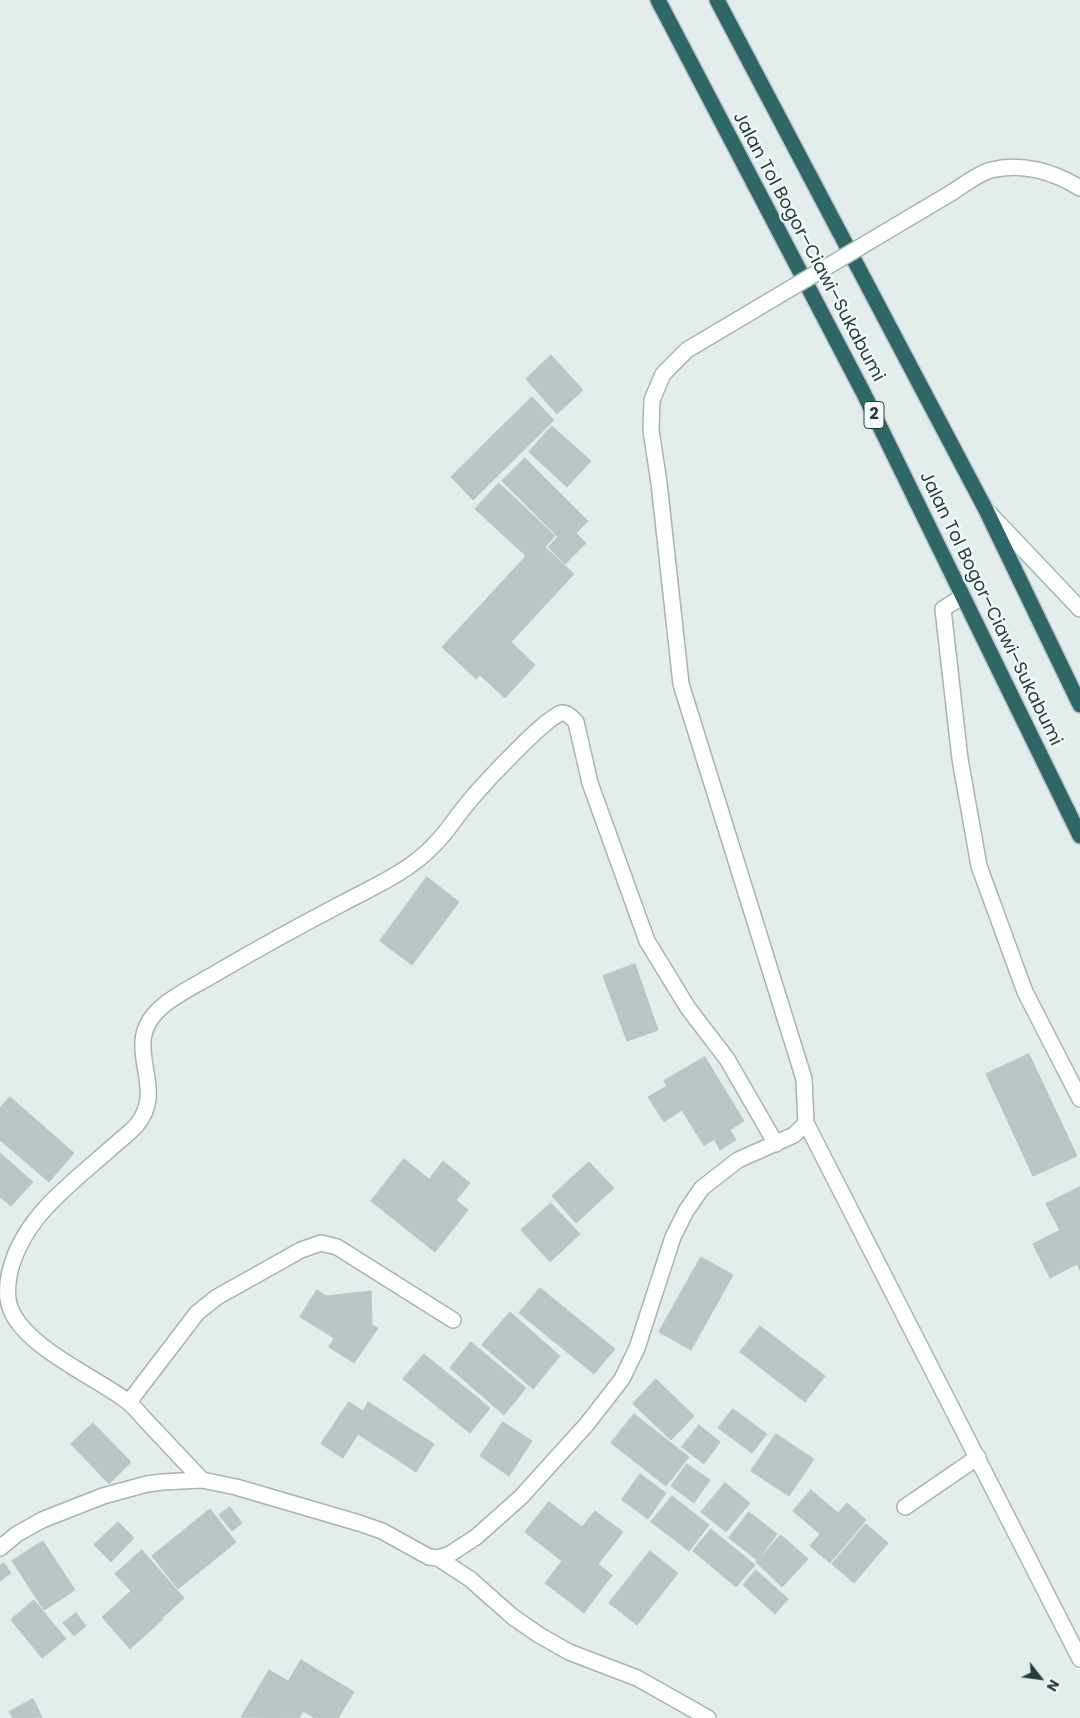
<!DOCTYPE html>
<meta charset="utf-8">
<style>
body{margin:0}
#map{position:relative;width:1080px;height:1718px;overflow:hidden;background:#e3edeb;font-family:Poppins,sans-serif}
canvas{display:block}
.north{position:absolute;left:1015px;top:1653px;width:50px;height:50px;-webkit-text-stroke:4px #f3f9f8;paint-order:stroke;rotate:120deg;font-size:14px;font-weight:700;line-height:20px;text-align:center;color:#233e3d}
.north::after{content:'';display:block;margin:auto;width:18px;height:22px;background:#233e3d;clip-path:polygon(50% 0,100% 100%,50% 72%,0 100%)}
</style>
<div id="map">
<canvas width="1080" height="1718"></canvas>
<div class="north">N</div>
</div>
<script>
const c = document.querySelector('canvas').getContext('2d');
c.lineJoin = 'round';
function fillPath(path, color) {
  c.fillStyle = color;
  c.fill(path, 'evenodd');
}
function strokePath(path, color, width, dash) {
  c.strokeStyle = color;
  c.lineWidth = width;
  c.lineCap = dash ? 'butt' : 'round';
  c.setLineDash(dash || []);
  c.stroke(path);
}
function label(font, color, halo, rows, align = 'center') {
  c.font = font + ' Poppins,sans-serif';
  c.lineWidth = 4.5;
  c.setLineDash([]);
  c.textBaseline = 'middle';
  c.strokeStyle = halo;
  c.fillStyle = color;
  for (const [text, x, y, turn = 0] of rows) {
    c.save();
    c.translate(x, y);
    c.rotate((+turn || 0) * Math.PI / 180);
    c.textAlign = isNaN(turn) ? turn : align;
    if (halo) c.strokeText(text, 0, 0);
    c.fillText(text, 0, 0);
    c.restore();
  }
}
const building = new Path2D(`
 M551,355L583,390L557,414L526,379Z
 M532,397L554,420L473,500L451,477Z
 M552,426L591,461L567,487L529,452Z
 M525,458L588,521L576,533L586,543L565,564L548,547L558,537L502,481Z
 M499,483L555,536L545,547L574,574L511,642L535,665L505,698L480,675L476,679L442,647L526,556L475,509Z
 M427,877L459,902L412,965L380,941Z
 M635,964L658,1030L627,1041L603,976Z
 M1029,1054L1077,1156L1033,1176L986,1074Z
 M705,1057L744,1121L730,1130L736,1140L720,1150L714,1139L704,1146L682,1110L664,1122L648,1097L667,1086L664,1081Z
 M10,1097L74,1153L49,1182L0,1140V1108Z
 M0,1153L33,1182L11,1206L0,1197Z
 M404,1159L429,1179L443,1161L470,1183L456,1200L468,1210L435,1252L371,1201Z
 M589,1162L614,1188L576,1223L552,1196Z
 M1080,1187V1270L1077,1264L1050,1278L1033,1244L1060,1230L1046,1204Z
 M551,1203L580,1234L550,1262L521,1230Z
 M701,1257L733,1275L691,1350L659,1332Z
 M540,1288L615,1349L594,1374L519,1313Z
 M317,1290L326,1296L371,1291L372,1325L378,1328L354,1363L329,1347L334,1338L300,1317Z
 M510,1312L560,1356L533,1389L482,1345Z
 M760,1326L825,1376L805,1402L740,1352Z
 M471,1342L526,1388L504,1415L450,1368Z
 M424,1354L490,1408L470,1433L403,1379Z
 M656,1379L694,1416L671,1440L633,1404Z
 M349,1402L363,1411L368,1402L434,1444L416,1472L358,1434L343,1458L321,1444Z
 M733,1409L767,1434L752,1453L718,1428Z
 M634,1414L689,1457L666,1486L611,1443Z
 M503,1422L532,1441L509,1476L480,1456Z
 M93,1423L131,1462L109,1484L71,1444Z
 M699,1425L720,1442L704,1464L682,1447Z
 M776,1434L814,1459L789,1496L751,1471Z
 M687,1464L710,1480L694,1503L671,1486Z
 M640,1474L666,1493L648,1519L622,1500Z
 M725,1483L750,1503L726,1532L701,1512Z
 M811,1490L838,1513L847,1503L866,1520L830,1563L810,1546L820,1534L793,1511Z
 M672,1496L709,1525L689,1551L651,1522Z
 M549,1502L582,1527L595,1511L623,1532L598,1564L612,1575L584,1613L545,1583L562,1561L525,1532Z
 M230,1507L242,1523L232,1531L219,1515Z
 M210,1509L236,1542L204,1568L177,1536Z
 M749,1512L777,1534L757,1560L729,1538Z
 M118,1522L134,1538L111,1562L94,1545Z
 M866,1524L888,1543L854,1583L832,1564Z
 M711,1529L755,1565L736,1587L693,1551Z
 M781,1535L808,1559L782,1587L756,1562Z
 M177,1536L204,1568L178,1589L152,1556Z
 M43,1541L75,1590L44,1610L12,1561Z
 M142,1550L184,1598L162,1618L163,1619L130,1649L102,1617L131,1591L115,1574Z
 M650,1551L678,1573L637,1625L609,1603Z
 M4,1563L11,1573L0,1581V1566Z
 M756,1570L788,1599L775,1614L743,1585Z
 M34,1600L66,1639L42,1658L11,1620Z
 M76,1613L86,1626L74,1636L63,1623Z
 M301,1660L354,1692L338,1718H315L303,1711L299,1718L241,1717L269,1670L288,1681Z
 M33,1699L42,1717L13,1718L9,1712Z`);
const service = new Path2D(`
 M989,513L1080,609
 M963,596L943,609L960,759L979,866L1025,992L1080,1099`);
const minor = new Path2D(`
 M951,193C962,186 979,173 991,170C1022,162 1054,172 1080,188
 M687,350L663,374L652,400L651,430L659,483L681,684L804,1079L806,1123L1080,1659
 M129,1402L197,1313L217,1297L301,1250L321,1243L337,1247L453,1320
 M202,1480C185,1462 168,1444 151,1426C143,1418 136,1408 127,1401C95,1377 27,1348 11,1310C6,1298 7,1284 10,1271C24,1216 70,1185 110,1149C119,1141 128,1134 136,1126C171,1085 115,1044 164,1005C180,992 200,983 218,972C259,948 301,925 343,903C375,886 410,871 435,844C447,832 456,817 467,804C479,789 548,714 562,713C568,713 572,718 576,722L590,783L647,941L688,1008L727,1059L776,1144
 M905,1507L978,1457
 M0,1548L17,1534L42,1520L103,1496L147,1484L162,1482L202,1480L236,1487L359,1523L382,1531L429,1557L438,1558L450,1554L476,1537L521,1497L587,1424L622,1379L637,1348L673,1237L686,1211L702,1188L738,1160L794,1135L806,1123
 M438,1558L470,1579L513,1617L539,1635L569,1652L637,1678L708,1718`);
const motorway = new Path2D(`
 M658,0L863,392L1080,836
 M717,0L986,510L1080,705`);
const minorBridge = new Path2D(`
 M687,350L951,193`);
const shields = [
 [874,415,20]
];
const shieldNames = [
 ["2",874,415]
];
const streetNames = [
 ["Jalan Tol Bogor–Ciawi–Sukabumi",808,247,62],
 ["Jalan Tol Bogor–Ciawi–Sukabumi",990,609,64]
];
fillPath(building, '#b8c7c5');
strokePath(building, '#b5c6c3', 1);
strokePath(service, '#a6b5b3', 18);
strokePath(minor, '#a6b5b3', 18);
strokePath(motorway, '#c1c9c9', 18);
strokePath(service, '#fff', 15);
strokePath(minor, '#fff', 15);
strokePath(motorway, '#2f6769', 15);
strokePath(minorBridge, '#a6b5b3', 18, []);
strokePath(minorBridge, '#fff', 15);
for (const [x, y, w] of shields) {
  const box = new Path2D();
  box.roundRect(x - w / 2, y - 13.5, w, 27, 4);
  c.fillStyle = '#f3f9f8';
  c.fill(box);
  strokePath(box, '#233e3d', 1);
}
label('bold 16px', '#233e3d', null, shieldNames);
label('18px', '#233e3d', '#f3f9f8', streetNames);
</script>
